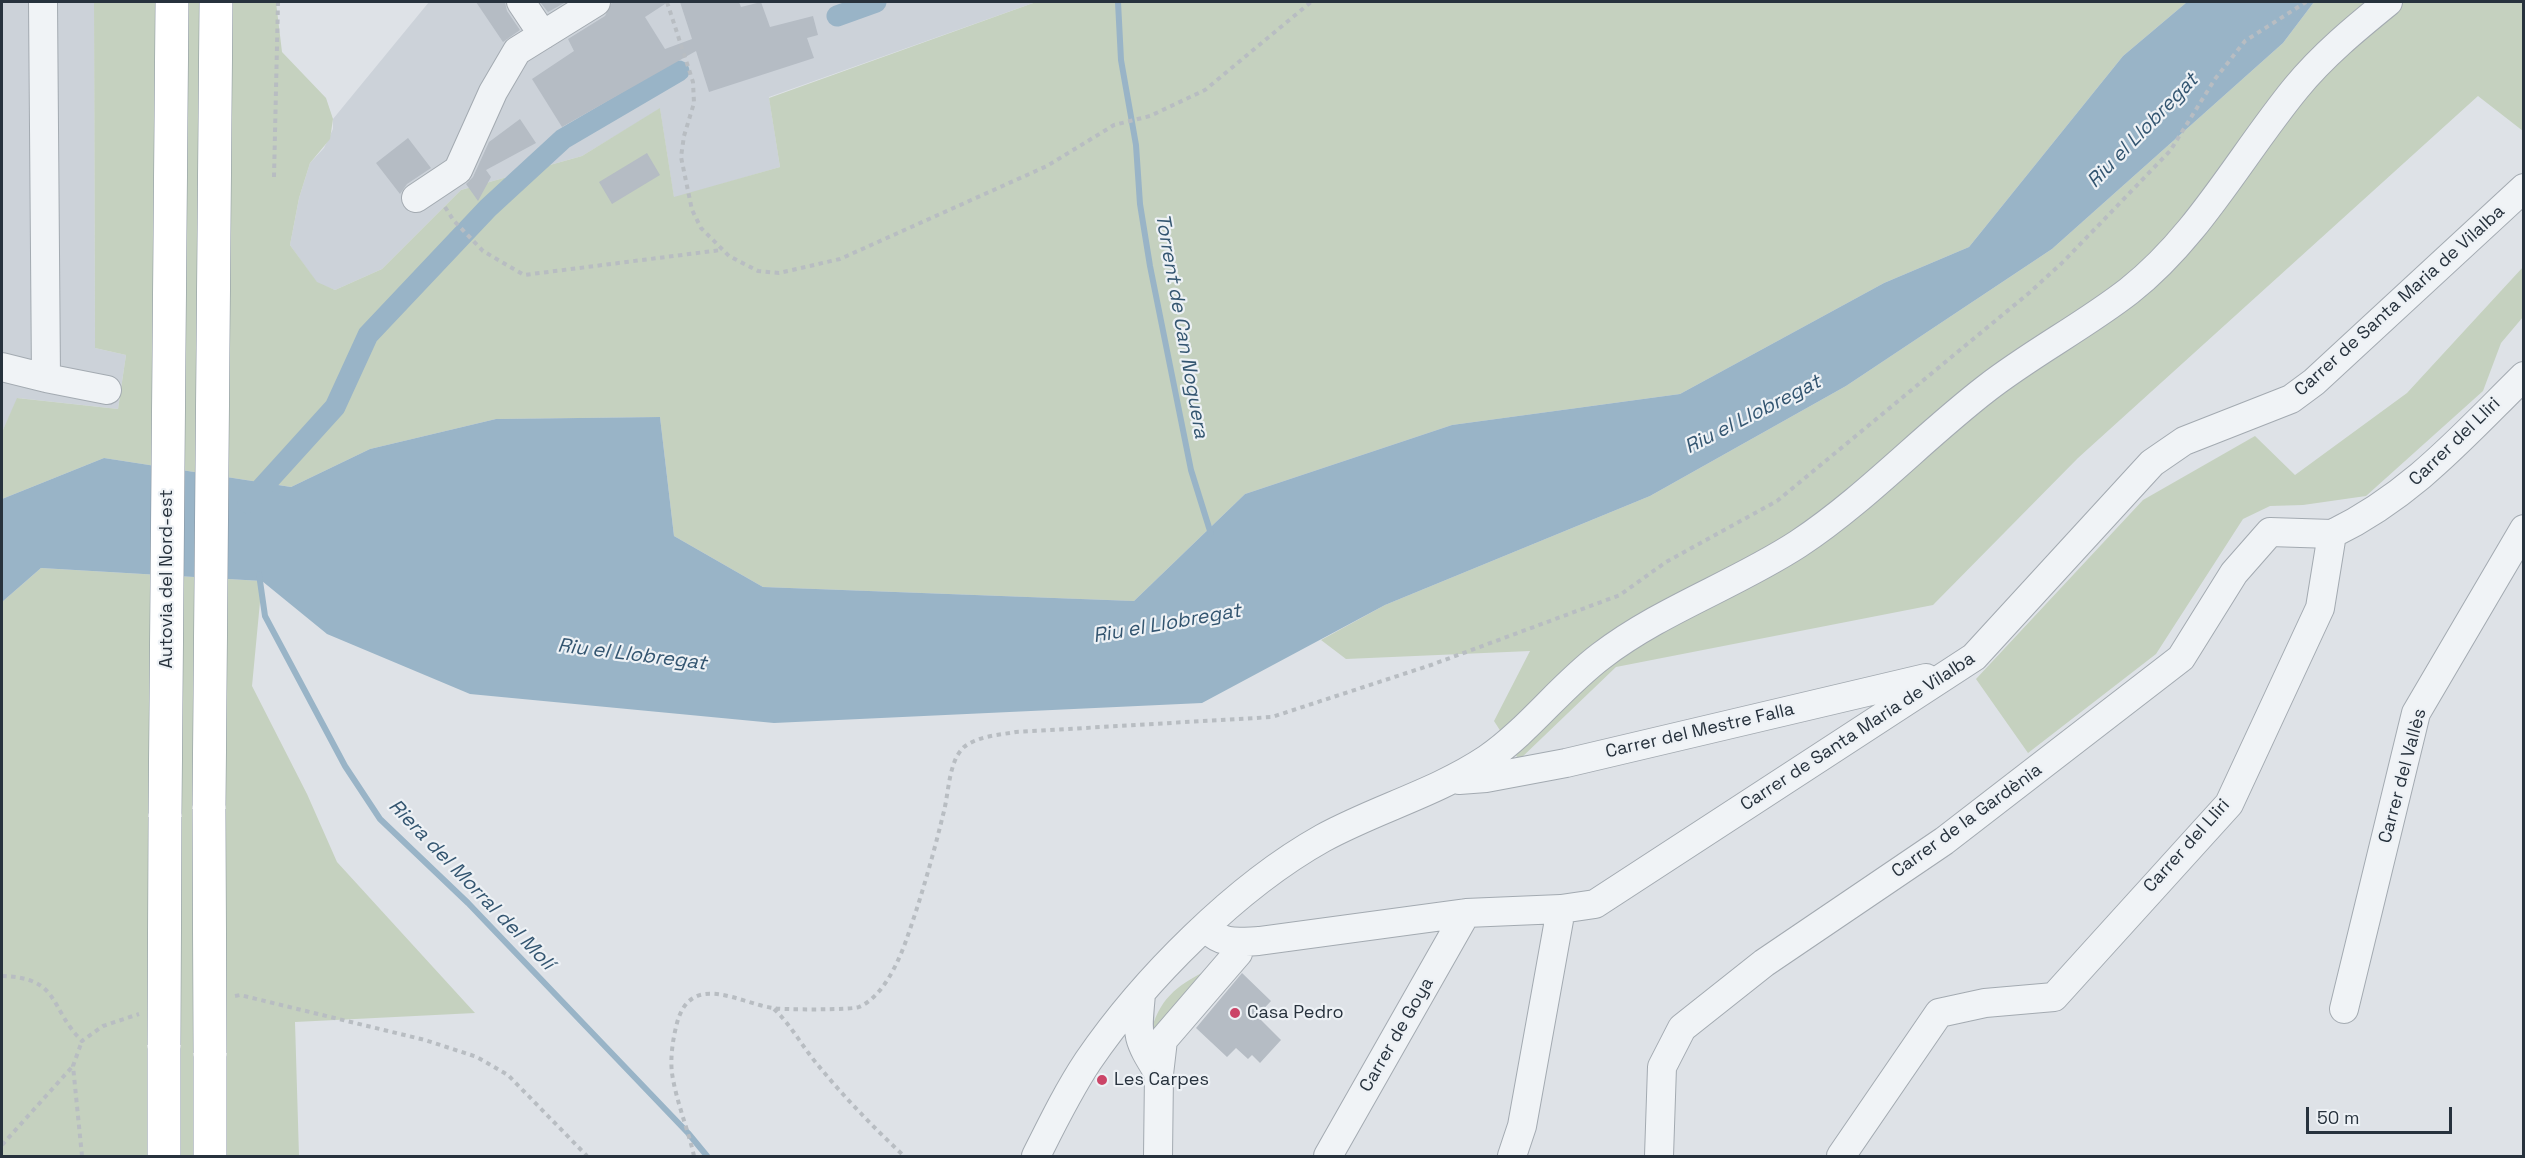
<!DOCTYPE html>
<meta charset="utf-8">
<style>
body{margin:0}
#map{position:relative;width:2525px;height:1158px;overflow:hidden;background:#dee2e7;font-family:"Space Grotesk",sans-serif}
canvas{display:block}
.frame{position:absolute;inset:0;border:3px solid #27323d;pointer-events:none}
.scale{position:absolute;left:2306px;top:1107px;width:146px;height:27px;box-sizing:border-box;border:3px solid #27323d;border-top:0;padding-left:8px;font-size:18px;line-height:21px;white-space:nowrap;color:#27323d;-webkit-text-stroke:4px #edf1f5;paint-order:stroke}
</style>
<div id="map">
<canvas width="2525" height="1158"></canvas>
<div class="frame"></div>
<div class="scale">50 m</div>
</div>
<script>
const c = document.querySelector('canvas').getContext('2d');
c.lineJoin = 'round';
function fillPath(path, color) {
  c.fillStyle = color;
  c.fill(path, 'evenodd');
}
function strokePath(path, color, width, dash) {
  c.strokeStyle = color;
  c.lineWidth = width;
  c.lineCap = dash ? 'butt' : 'round';
  c.setLineDash(dash || []);
  c.stroke(path);
}
function label(font, color, halo, rows, align = 'center') {
  c.font = font + ' "Space Grotesk",sans-serif';
  c.lineWidth = 4.5;
  c.setLineDash([]);
  c.textBaseline = 'middle';
  c.strokeStyle = halo;
  c.fillStyle = color;
  for (const [text, x, y, turn = 0] of rows) {
    c.save();
    c.translate(x, y);
    c.rotate((+turn || 0) * Math.PI / 180);
    c.textAlign = isNaN(turn) ? turn : align;
    if (halo) c.strokeText(text, 0, 0);
    c.fillText(text, 0, 0);
    c.restore();
  }
}
const built = new Path2D(`
 M2,2H94L95,348L126,355L118,409L18,398L2,432Z
 M429,2H1036L769,97L780,167L674,198L660,109L582,156L461,190L382,269L335,290L317,283L290,245L299,198L310,163L324,148L333,129V119Z`);
const green = new Path2D(`
 M94,2H276L282,52L326,98L333,119L330,139L310,163L299,198L290,245L317,282L335,290L382,269L461,190L582,156L660,108L674,197L780,167L769,98L1036,2H2187L2123,56L1969,247L1884,283L1680,394L1452,425L1245,494L1134,601L763,587L674,536L660,417L496,419L370,449L291,487L104,458L2,499V432L17,398L118,409L126,355L95,348Z
 M2314,2H2523V131L2478,96L2078,458L1933,605L1616,667L1519,760L1494,721L1530,651L1346,659L1321,640L1385,605L1650,496L1846,386L2052,249L2283,43Z
 M2523,267V317L2501,343L2483,391L2366,496L2303,505L2270,506L2243,519L2156,654L2028,753L1976,679L2143,500L2255,436L2295,475L2407,393Z
 M41,568L262,581L252,686L307,794L337,862L475,1013L295,1022L299,1156H2V602Z
 M1207,970L1150,1035C1159,999 1175,987 1207,970Z`);
const water = new Path2D(`
 M2187,2H2314L2283,43L2052,249L1846,386L1650,496L1385,605L1202,703L774,723L470,694L327,634L262,581L41,568L2,602V499L104,458L291,487L370,449L496,419L660,417L674,536L763,587L1134,601L1245,494L1452,425L1680,394L1884,283L1969,247L2123,56Z`);
const stream = new Path2D(`
 M1118,2L1121,60L1136,145L1140,204L1150,266L1191,470L1211,534
 M259,574L265,616L345,766L380,819L468,903L688,1133L707,1156`);
const canal = new Path2D(`
 M837,16L876,2
 M248,503L335,407L368,335L488,208L563,139L679,71`);
const building = new Path2D(`
 M476,2H505L507,11L520,30L503,42Z
 M540,2H566L548,12Z
 M612,2H668L645,17L665,49L692,39L680,2H739L741,7L761,2L770,27L813,16L818,35L807,38L814,58L709,92L696,51L562,127L532,79L574,51L568,39L605,16Z
 M520,119L536,143L486,170L491,177L478,201L466,184L473,177L489,142Z
 M408,138L431,168L407,184L400,194L376,163Z
 M647,153L660,175L612,204L599,182Z
 M1242,973L1271,1001L1257,1016L1281,1040L1260,1063L1252,1055L1248,1059L1236,1048L1227,1057L1196,1028Z`);
const path = new Path2D(`
 M667,2L693,82L694,103L684,136L681,157L692,210L701,228L729,256L758,271L779,273L840,259L1047,166L1114,125L1150,116L1205,90L1311,2
 M274,177L278,2
 M445,207L454,221L483,251L524,275L721,250
 M2,976C61,978 48,1007 82,1041L103,1026L139,1014
 M235,996L240,995L425,1040L477,1057L508,1075L587,1156
 M774,1009C791,1025 802,1046 817,1064C844,1097 873,1127 904,1156
 M2,1145L72,1067
 M82,1156L73,1066L82,1041
 M694,1156C688,1129 676,1101 672,1073C670,1058 673,1038 677,1023C691,971 739,1003 773,1008C783,1010 852,1010 859,1007C883,997 899,961 907,938C921,898 933,856 943,815C948,797 948,776 956,758C958,754 961,750 964,747C978,736 999,735 1016,732L1272,717L1431,665L1620,595L1666,562L1777,501L2029,293L2064,261L2170,151L2215,79L2245,41L2306,2`);
const minor = new Path2D(`
 M43,2L46,378L107,390
 M521,2L543,35
 M416,198L458,170L493,92L517,51L596,2
 M2,367L46,378
 M1459,780L1486,778L1566,763L1926,678
 M1205,928C1224,945 1235,942 1259,941L1466,913L1561,909L1595,904L1974,657L2152,463L2184,441L2291,399L2314,382L2524,188
 M1141,994C1137,1037 1136,1037 1159,1074
 M2344,1009L2416,713L2524,529
 M1036,1156C1052,1124 1068,1091 1088,1061C1144,979 1237,886 1323,838C1376,809 1436,793 1487,759C1529,730 1560,687 1601,656C1661,610 1735,585 1798,544C1866,499 1922,438 1987,388C2032,353 2084,326 2129,291C2198,237 2241,155 2296,88C2323,55 2356,28 2388,2
 M1158,1156L1159,1074L1163,1040L1238,953
 M1328,1156L1466,913
 M1512,1156L1522,1126L1561,909
 M1659,1156L1662,1067L1682,1028L1764,963L1944,841L2181,658L2234,573L2270,532L2332,534
 M1841,1156L1939,1013L1985,1003L2054,997L2229,804L2320,608L2332,534C2412,495 2462,437 2524,376`);
const highway = new Path2D(`
 M209,809L216,2
 M165,817L172,2
 M210,1053V1156
 M164,1156V1045`);
const highwayBridge = new Path2D(`
 M209,809L210,1053
 M164,1045L165,817`);
const markers = [
 [1235,1013,6,"#cb4467"],
 [1102,1080,6,"#cb4467"]
];
const streetNames = [
 ["Carrer de Santa Maria de Vilalba",2400,301,-42],
 ["Carrer del Lliri",2455,442,-44],
 ["Autovia del Nord-est",167,579,-90],
 ["Carrer del Mestre Falla",1700,731,-13],
 ["Carrer de Santa Maria de Vilalba",1858,732,-33],
 ["Carrer del Vallès",2403,776,-75],
 ["Carrer de la Gardènia",1967,821,-36],
 ["Carrer del Lliri",2187,846,-48],
 ["Carrer de Goya",1397,1035,-60]
];
const poiNames = [
 ["Casa Pedro",1247,1013],
 ["Les Carpes",1114,1080]
];
const waterNames = [
 ["Riu el Llobregat",2143,131,-46],
 ["Torrent de Can Noguera",1181,326,80],
 ["Riu el Llobregat",1753,415,-27],
 ["Riu el Llobregat",1167,624,-10],
 ["Riu el Llobregat",632,655,7],
 ["Riera del Morral del Molí",471,885,46]
];
fillPath(built, '#ccd2d9');
fillPath(green, '#c5d1bf');
fillPath(water, '#99b4c7');
strokePath(stream, '#99b4c7', 6);
strokePath(canal, '#99b4c7', 21);
fillPath(building, '#b5bcc4');
strokePath(minor, '#a3aab1', 30);
strokePath(highway, '#85919d', 34);
strokePath(path, '#b8bdc2', 4, [4.5, 4.5]);
strokePath(minor, '#f0f3f6', 28);
strokePath(highway, '#fff', 33);
strokePath(highwayBridge, '#85919d', 34, []);
strokePath(highwayBridge, '#fff', 33);
for (const [x, y, r, color] of markers) {
  const dot = new Path2D();
  dot.arc(x, y, r, 0, 2 * Math.PI);
  c.fillStyle = color;
  c.fill(dot);
  strokePath(dot, '#edf1f5', 2);
}
label('18px', '#27323d', '#edf1f5', streetNames);
label('18px', '#27323d', '#edf1f5', poiNames, 'left');
label('italic 20px', '#335570', '#edf1f5', waterNames);
</script>
